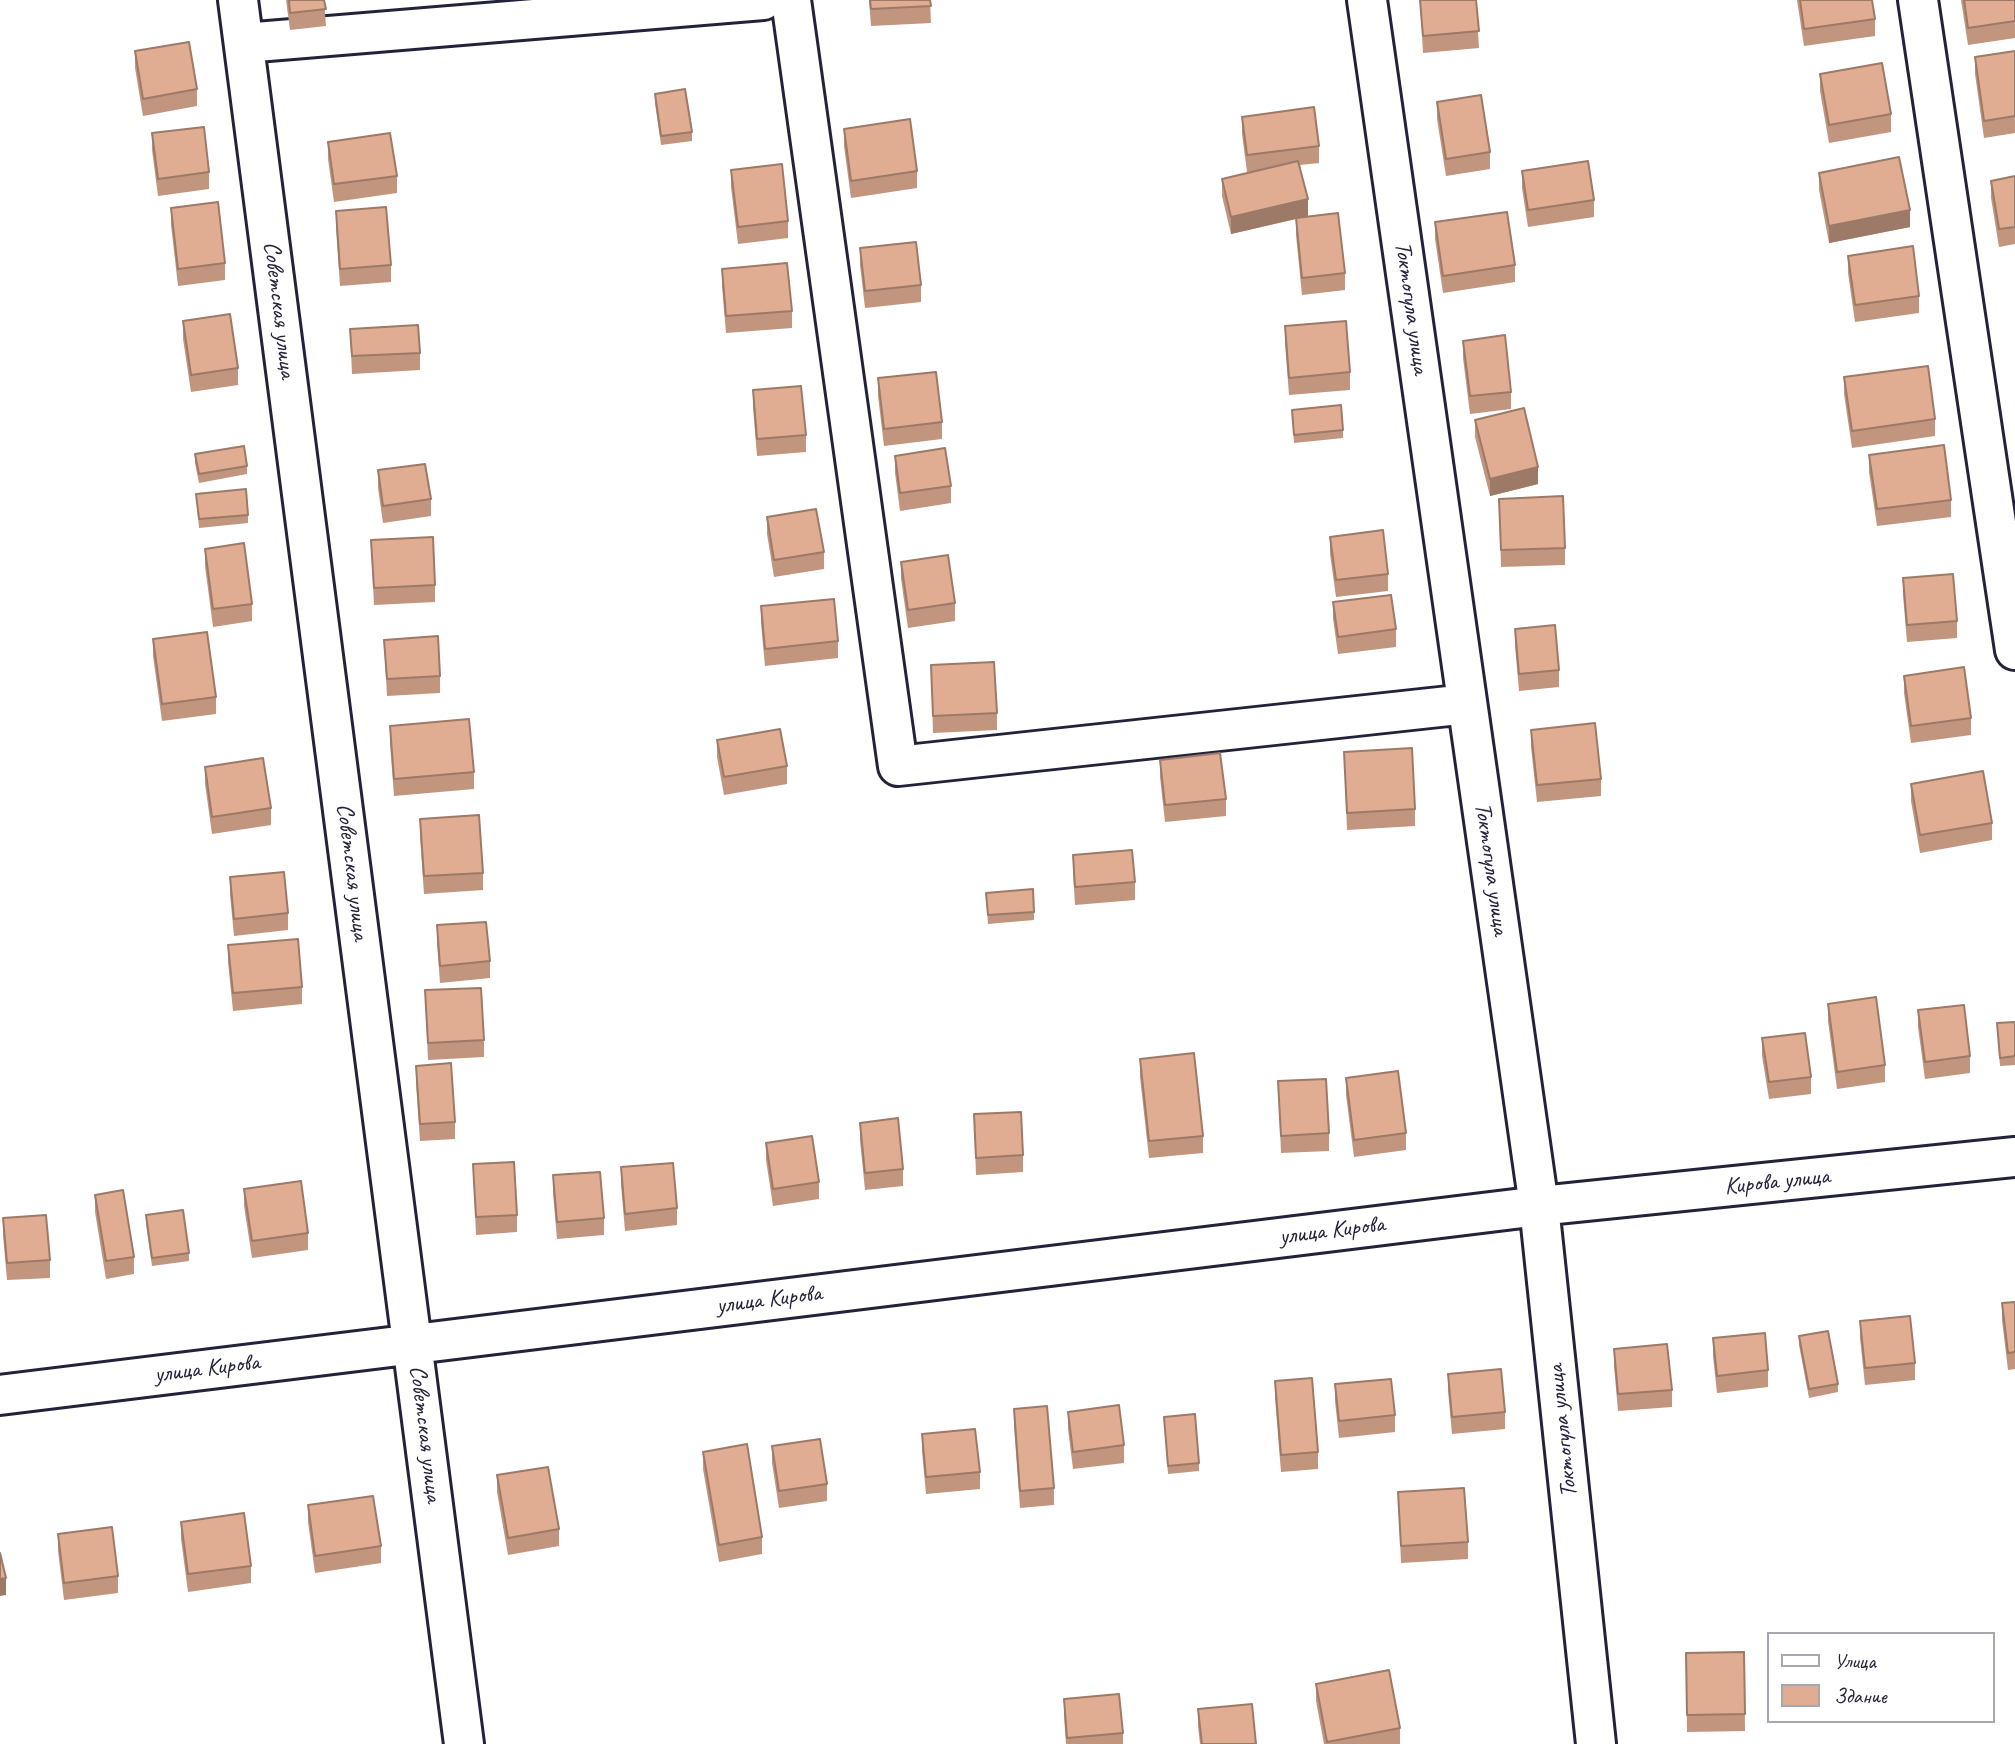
<!DOCTYPE html>
<meta charset="utf-8">
<style>
body{margin:0}
#map{position:relative;width:2015px;height:1744px;overflow:hidden;background:#fff;font-family:Caveat,sans-serif}
canvas{display:block}
.legend{position:absolute;left:1767px;top:1632px;width:228px;height:91px;box-sizing:border-box;background:#fff;border:2px solid #a7a7b1;margin:0;padding:9px 12px;list-style:none;font-size:21px;color:#22223b}
.legend li{display:flex;align-items:center;gap:14px;height:35px}
.legend b{width:35px;border:2px solid #a7a7b1}
</style>
<div id="map">
<canvas width="2015" height="1744"></canvas>
<ul class="legend">
<li><b style="height:9px;background:#fff"></b>Улица</li>
<li><b style="height:19px;background:#e0ad93"></b>Здание</li>
</ul>
</div>
<script>
const c = document.querySelector('canvas').getContext('2d');
c.lineJoin = 'round';
function strokePath(path, color, width, dash) {
  c.strokeStyle = color;
  c.lineWidth = width;
  c.lineCap = dash ? 'butt' : 'round';
  c.setLineDash(dash || []);
  c.stroke(path);
}
function fillPath(path, color) {
  c.fillStyle = color;
  c.fill(path, 'evenodd');
}
function label(font, color, halo, rows, align = 'center') {
  c.font = font + ' Caveat,sans-serif';
  c.lineWidth = 7;
  c.setLineDash([]);
  c.textBaseline = 'middle';
  c.strokeStyle = halo;
  c.fillStyle = color;
  for (const [text, x, y, turn = 0] of rows) {
    c.save();
    c.translate(x, y);
    c.rotate((+turn || 0) * Math.PI / 180);
    c.textAlign = isNaN(turn) ? turn : align;
    if (halo) c.strokeText(text, 0, 0);
    c.fillText(text, 0, 0);
    c.restore();
  }
}
const minor = new Path2D(`
 M238,0L464,1744
 M791,0L898,766L1467,704
 M1367,0L1539,1206L1596,1744
 M1918,0L2015,650
 M244,43L763,0
 M0,1395L1539,1206L2015,1157`);
const wall = new Path2D(`
 M286,0H324L326,26L290,30Z
 M869,0H930L931,23L871,26Z
 M1420,0H1476L1479,48L1423,53Z
 M1797,0H1872L1875,19V36L1804,46Z
 M1961,0H2015V38L1968,45Z
 M135,51L197,89V106L143,116L135,68Z
 M2015,51V133L1984,138L1975,74V57Z
 M1820,74L1891,114V132L1829,143L1820,91Z
 M655,94L692,132V141L661,145L655,103Z
 M1437,102L1490,152V169L1446,176L1437,119Z
 M1242,117L1319,146V163L1300,165L1308,216L1301,217L1345,273V290L1302,295L1296,235V219L1231,234L1222,196V179L1255,171L1247,172L1242,134Z
 M844,129L917,171V188L851,198L844,146Z
 M152,133L209,172V189L158,196L152,150Z
 M328,142L397,176V193L334,202L328,159Z
 M731,170L788,221V238L738,244L731,187Z
 M1522,171L1594,200V217L1528,227L1522,188Z
 M1819,173L1910,227L1829,243L1819,190Z
 M2015,176V244L1999,247L1991,198V181Z
 M171,208L225,263V280L178,286L171,225Z
 M336,211L391,265V282L340,286L336,228Z
 M1435,222L1515,265V282L1443,293L1435,239Z
 M860,248L921,285V302L865,308L860,265Z
 M1848,256L1919,296V313L1855,322L1848,273Z
 M722,269L792,311V328L726,333L722,286Z
 M183,321L238,368V385L191,392L183,339Z
 M1285,326L1350,372V390L1289,395L1285,343Z
 M350,329L420,353V370L352,374Z
 M1463,341L1511,392V409L1470,414L1463,358Z
 M1844,377L1935,419V436L1852,448L1844,394Z
 M878,378L942,422V439L884,446L878,396Z
 M753,390L806,435V452L757,456L753,407Z
 M1292,410L1343,430V438L1294,443Z
 M1475,420L1538,484L1490,496L1475,437Z
 M195,454L247,466V474L199,483L195,463Z
 M1869,455L1951,500V517L1877,526L1869,472Z
 M895,456L951,486V503L900,511L895,473Z
 M378,470L431,499V516L383,523L378,488Z
 M196,494L248,515V523L199,528Z
 M1499,499L1565,548V565L1501,567Z
 M767,517L824,552V569L774,577L767,534Z
 M1330,537L1388,574V591L1336,597L1330,554Z
 M371,540L435,585V602L374,605Z
 M205,549L252,604V621L213,627L205,566Z
 M901,562L955,603V621L908,628L901,579Z
 M1903,578L1957,621V638L1907,642L1903,595Z
 M1333,602L1396,629V647L1338,654L1333,619Z
 M761,606L838,641V658L765,666L761,623Z
 M1515,629L1559,670V687L1519,691L1515,646Z
 M153,639L216,697V714L162,721L153,656Z
 M384,640L440,676V693L387,696Z
 M931,665L997,713V730L933,733Z
 M1904,676L1971,718V735L1911,743L1904,693Z
 M390,726L474,772V789L394,796L390,743Z
 M1531,730L1601,779V796L1537,802L1531,747Z
 M717,740L787,766V784L724,795L717,757Z
 M1344,752L1415,809V826L1347,830Z
 M1160,760L1226,799V816L1165,822L1160,777Z
 M205,767L271,808V825L212,834L205,784Z
 M1911,784L1992,823V840L1920,853L1911,801Z
 M420,819L483,873V890L424,894L420,836Z
 M1073,855L1135,882V900L1075,905L1073,872Z
 M230,877L288,913V930L234,936L230,894Z
 M986,893L1034,912V920L988,924Z
 M437,925L490,961V978L440,983L437,943Z
 M228,945L302,987V1004L233,1011L228,962Z
 M425,990L484,1040V1057L428,1060Z
 M1828,1004L1885,1065V1082L1837,1089L1828,1021Z
 M1918,1010L1970,1056V1073L1925,1079L1918,1027Z
 M2015,1022V1065L2000,1066L1997,1023Z
 M1762,1038L1811,1077V1094L1769,1099L1762,1056Z
 M1140,1059L1203,1136V1153L1149,1158L1140,1077Z
 M416,1066L455,1122V1139L420,1141L416,1083Z
 M1346,1078L1406,1133V1150L1354,1157L1346,1095Z
 M1278,1081L1329,1133V1151L1281,1153Z
 M974,1114L1023,1155V1172L976,1175Z
 M860,1123L903,1169V1186L865,1190L860,1140Z
 M766,1143L819,1182V1199L773,1206L766,1160Z
 M473,1164L517,1215V1232L476,1235Z
 M621,1167L677,1208V1225L625,1231L621,1184Z
 M553,1175L604,1218V1235L557,1239L553,1193Z
 M244,1189L308,1233V1250L252,1258L244,1206Z
 M95,1195L134,1257V1274L106,1279L95,1212Z
 M146,1215L189,1253V1261L152,1266L146,1224Z
 M3,1218L50,1260V1278L7,1280L3,1235Z
 M2015,1302V1369L2008,1370L2002,1320V1303Z
 M1860,1321L1915,1363V1380L1865,1385L1860,1338Z
 M1799,1336L1838,1384V1392L1809,1398L1799,1345Z
 M1713,1338L1768,1370V1387L1717,1393L1713,1356Z
 M1614,1349L1672,1390V1407L1618,1411L1614,1366Z
 M1448,1374L1505,1412V1429L1452,1434L1448,1391Z
 M1275,1381L1318,1452V1469L1281,1472L1275,1398Z
 M1335,1384L1395,1415V1432L1339,1438L1335,1401Z
 M1014,1409L1054,1488V1505L1020,1508L1014,1426Z
 M1068,1412L1124,1445V1463L1073,1469L1068,1429Z
 M1164,1417L1199,1463V1471L1168,1474Z
 M922,1434L980,1472V1489L926,1494L922,1451Z
 M772,1446L827,1484V1501L779,1508L772,1463Z
 M703,1452L762,1537V1554L719,1562L703,1469Z
 M497,1475L559,1529V1546L508,1555L497,1492Z
 M1398,1492L1468,1542V1559L1401,1563Z
 M308,1505L381,1546V1563L315,1573L308,1522Z
 M181,1522L251,1566V1583L188,1592L181,1539Z
 M58,1534L118,1576V1593L64,1600L58,1551Z
 M1744,1652L1745,1731L1687,1732L1686,1653Z
 M1316,1684L1400,1728V1744H1324L1316,1701Z
 M1064,1699L1123,1733V1744H1066L1064,1716Z
 M1198,1709L1256,1744H1200L1198,1726Z`);
const shadedWall = new Path2D(`
 M1308,199V216L1231,234V217Z
 M1910,210V227L1829,243V226Z
 M1538,467V484L1490,496V479Z
 M6,1578V1595L0,1596V1579Z`);
const building = new Path2D(`
 M289,0H324L326,9L290,13Z
 M870,0H930L931,6L871,9Z
 M1420,0H1476L1479,31L1423,36Z
 M1800,0H1872L1875,19L1804,29Z
 M1964,0H2015V21L1968,28Z
 M189,42L197,89L143,99L135,51Z
 M2015,51V116L1984,121L1975,57Z
 M1882,63L1891,114L1829,125L1820,74Z
 M685,89L692,132L661,136L655,94Z
 M1481,95L1490,152L1446,159L1437,102Z
 M1314,107L1319,146L1247,155L1242,117Z
 M910,119L917,171L851,181L844,129Z
 M204,127L209,172L158,179L152,133Z
 M390,133L397,176L334,184L328,142Z
 M1899,157L1910,210L1829,226L1819,173Z
 M1298,161L1308,199L1231,217L1222,179Z
 M1588,161L1594,200L1528,210L1522,171Z
 M782,164L788,221L738,227L731,170Z
 M2015,176V227L1999,229L1991,181Z
 M218,202L225,263L178,269L171,208Z
 M386,207L391,265L340,269L336,211Z
 M1507,212L1515,265L1443,276L1435,222Z
 M1338,213L1345,273L1302,278L1296,218Z
 M916,242L921,285L865,291L860,248Z
 M1913,246L1919,296L1855,305L1848,256Z
 M787,263L792,311L726,316L722,269Z
 M230,314L238,368L191,375L183,321Z
 M1346,321L1350,372L1289,378L1285,326Z
 M418,325L420,353L352,356L350,329Z
 M1505,335L1511,392L1470,396L1463,341Z
 M1928,366L1935,419L1852,431L1844,377Z
 M936,372L942,422L884,429L878,378Z
 M801,386L806,435L757,439L753,390Z
 M1341,405L1343,430L1294,435L1292,410Z
 M1524,408L1538,467L1490,479L1475,420Z
 M1944,445L1951,500L1877,509L1869,455Z
 M244,446L247,466L199,474L195,454Z
 M945,448L951,486L900,493L895,456Z
 M425,464L431,499L383,506L378,470Z
 M246,489L248,515L199,519L196,494Z
 M1563,496L1565,548L1501,550L1499,499Z
 M816,509L824,552L774,560L767,517Z
 M1383,530L1388,574L1336,580L1330,537Z
 M433,537L435,585L374,588L371,540Z
 M244,543L252,604L213,609L205,549Z
 M948,555L955,603L908,610L901,562Z
 M1953,574L1957,621L1907,625L1903,578Z
 M1391,595L1396,629L1338,637L1333,602Z
 M834,599L838,641L765,649L761,606Z
 M1555,625L1559,670L1519,674L1515,629Z
 M207,632L216,697L162,704L153,639Z
 M438,636L440,676L387,679L384,640Z
 M994,662L997,713L933,716L931,665Z
 M1964,667L1971,718L1911,726L1904,676Z
 M469,719L474,772L394,779L390,726Z
 M1595,723L1601,779L1537,785L1531,730Z
 M780,729L787,766L724,777L717,740Z
 M1412,748L1415,809L1347,813L1344,752Z
 M1220,753L1226,799L1165,805L1160,760Z
 M263,758L271,808L212,817L205,767Z
 M1983,771L1992,823L1920,835L1911,784Z
 M479,815L483,873L424,876L420,819Z
 M1132,850L1135,882L1075,887L1073,855Z
 M284,872L288,913L234,919L230,877Z
 M1033,889L1034,912L988,915L986,893Z
 M486,922L490,961L440,966L437,925Z
 M298,939L302,987L233,993L228,945Z
 M481,988L484,1040L428,1043L425,990Z
 M1876,997L1885,1065L1837,1072L1828,1004Z
 M1964,1005L1970,1056L1925,1062L1918,1010Z
 M2015,1022V1056L2000,1058L1997,1023Z
 M1805,1033L1811,1077L1769,1082L1762,1038Z
 M1194,1053L1203,1136L1149,1141L1140,1059Z
 M451,1063L455,1122L420,1124L416,1066Z
 M1398,1071L1406,1133L1354,1140L1346,1078Z
 M1326,1079L1329,1133L1281,1136L1278,1081Z
 M1021,1112L1023,1155L976,1158L974,1114Z
 M898,1118L903,1169L865,1173L860,1123Z
 M812,1136L819,1182L773,1189L766,1143Z
 M514,1162L517,1215L476,1217L473,1164Z
 M673,1163L677,1208L625,1214L621,1167Z
 M600,1172L604,1218L557,1222L553,1175Z
 M301,1181L308,1233L252,1241L244,1189Z
 M123,1190L134,1257L106,1261L95,1195Z
 M183,1210L189,1253L152,1258L146,1215Z
 M46,1215L50,1260L7,1263L3,1218Z
 M2015,1302V1352L2008,1353L2002,1303Z
 M1910,1316L1915,1363L1865,1368L1860,1321Z
 M1828,1331L1838,1384L1809,1389L1799,1336Z
 M1765,1333L1768,1370L1717,1376L1713,1338Z
 M1667,1344L1672,1390L1618,1394L1614,1349Z
 M1501,1369L1505,1412L1452,1417L1448,1374Z
 M1312,1378L1318,1452L1281,1455L1275,1381Z
 M1391,1379L1395,1415L1339,1421L1335,1384Z
 M1119,1405L1124,1445L1073,1452L1068,1412Z
 M1047,1406L1054,1488L1020,1491L1014,1409Z
 M1195,1414L1199,1463L1168,1466L1164,1417Z
 M975,1429L980,1472L926,1477L922,1434Z
 M820,1439L827,1484L779,1491L772,1446Z
 M747,1444L762,1537L719,1545L703,1452Z
 M548,1467L559,1529L508,1538L497,1475Z
 M1464,1488L1468,1542L1401,1546L1398,1492Z
 M373,1496L381,1546L315,1556L308,1505Z
 M244,1513L251,1566L188,1574L181,1522Z
 M112,1527L118,1576L64,1583L58,1534Z
 M0,1553L6,1578L0,1579Z
 M1744,1652L1745,1714L1687,1715L1686,1653Z
 M1389,1670L1400,1728L1327,1742L1316,1684Z
 M1119,1694L1123,1733L1067,1738L1064,1699Z
 M1252,1704L1256,1744H1202L1198,1709Z`);
const streetNames = [
 ["Токтогула улица",1411,308,82],
 ["Советская улица",279,310,83],
 ["Токтогула улица",1491,869,82],
 ["Советская улица",352,872,83],
 ["Кирова улица",1777,1182,-6],
 ["улица Кирова",1332,1231,-7],
 ["улица Кирова",769,1300,-7],
 ["улица Кирова",207,1369,-7],
 ["Токтогула улица",1563,1431,-96],
 ["Советская улица",425,1434,83]
];
strokePath(minor, '#22223b', 44);
strokePath(minor, '#fff', 38);
fillPath(wall, '#c1957e');
fillPath(shadedWall, '#9d7967');
fillPath(building, '#e0ad93');
strokePath(building, '#9d7967', 2);
label('24px', '#22223b', '#fff', streetNames);
</script>
